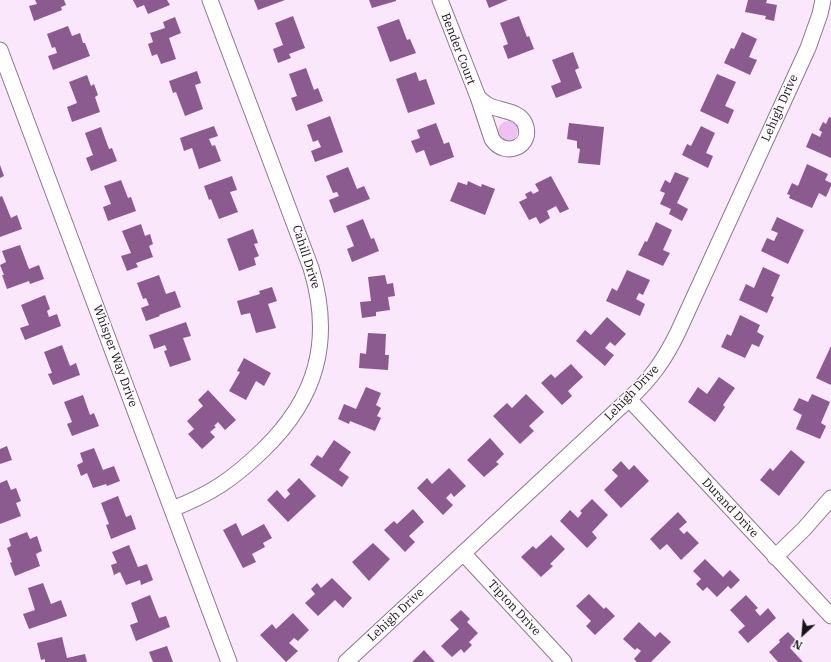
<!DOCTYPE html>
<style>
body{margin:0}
#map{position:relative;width:831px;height:662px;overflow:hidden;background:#fae7fb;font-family:"IBM Plex Serif",serif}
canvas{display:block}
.north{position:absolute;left:783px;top:614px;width:40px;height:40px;-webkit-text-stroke:3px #fefafe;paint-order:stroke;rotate:206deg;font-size:11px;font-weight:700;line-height:16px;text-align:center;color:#181219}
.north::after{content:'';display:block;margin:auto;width:14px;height:18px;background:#181219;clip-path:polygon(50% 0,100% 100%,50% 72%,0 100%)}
</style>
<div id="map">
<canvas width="831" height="662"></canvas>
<div class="north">N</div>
</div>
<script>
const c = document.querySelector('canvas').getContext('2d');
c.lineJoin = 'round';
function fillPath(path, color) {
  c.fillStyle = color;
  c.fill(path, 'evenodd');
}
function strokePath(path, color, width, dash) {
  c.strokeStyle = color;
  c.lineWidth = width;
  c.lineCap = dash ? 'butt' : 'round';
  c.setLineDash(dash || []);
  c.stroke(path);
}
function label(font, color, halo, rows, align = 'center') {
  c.font = font + ' "IBM Plex Serif",serif';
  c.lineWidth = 3;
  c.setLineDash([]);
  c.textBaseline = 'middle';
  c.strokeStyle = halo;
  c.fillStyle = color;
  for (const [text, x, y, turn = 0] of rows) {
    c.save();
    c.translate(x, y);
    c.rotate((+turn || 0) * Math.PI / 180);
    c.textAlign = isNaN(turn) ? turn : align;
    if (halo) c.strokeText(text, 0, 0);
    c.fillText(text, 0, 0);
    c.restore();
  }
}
const green = new Path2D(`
 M498 131a10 10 0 1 1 20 0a10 10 0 1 1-20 0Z`);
const building = new Path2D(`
 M35,0H64L66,5L61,7L62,10L34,21L29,6L37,4Z
 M133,0H167L170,5L148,14L144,5L137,8Z
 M254,0H285L258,10Z
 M369,0H396V1L372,8Z
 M486,0H508L489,8Z
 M748,0H767L766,3L777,5L774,21L765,19L766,16L745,12Z
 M293,16L305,48L289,54L291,58L278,63L273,49L283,45L275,23Z
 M519,16L527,37L529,36L534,49L508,59L503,46L508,44L500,23Z
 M175,17L181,33L169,38L176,59L161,64L157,54L152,56L148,44L153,42L150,33L165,28L163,22Z
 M399,19L407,40L410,39L416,53L390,62L377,27Z
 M68,26L72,36L80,33L83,43H85L90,56L53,70L48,56L57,53L55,47L52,48L47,34Z
 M742,32L757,39L749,57L757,60L750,75L724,63L731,48L734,49Z
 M573,52L579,68L575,70L582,88L556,98L551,86L561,82L552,60Z
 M306,68L314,90L318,88L323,101L296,111L291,98L297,96L289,74Z
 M197,71L201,83L195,85L203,109L185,116L176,92L173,93L169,81Z
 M416,72L419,81L426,79L435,104L408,113L396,79Z
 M717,74L736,82L725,106L734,110L728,124L700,111Z
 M87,75L91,86L94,84L98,95L95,97L100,112L72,122L67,107L77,103L69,82Z
 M330,116L343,152L315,162L311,151L321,147L318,140L313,142L307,125Z
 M829,117L831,118V158L806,147L812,133L820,137L822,132L819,130L823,122L826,124Z
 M436,123L444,144L449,142L454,157L430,166L424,150L416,153L411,141L420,138L417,130Z
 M569,123L604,127L600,165L578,163L580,149L577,148V141L567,139Z
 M214,126L218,136L209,139L212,146L215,145L221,161L199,169L192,148L184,151L180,138Z
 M701,126L715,133L706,153L713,156L708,168L682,155L687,144L691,146Z
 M101,127L109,149L112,148L117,161L91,171L86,158L93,155L85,133Z
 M807,164L828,174L825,180L831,183V186L826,197L819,193L812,208L789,198L790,195L787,194L792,183L798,186Z
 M0,165L4,176L0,178Z
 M348,167L357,189L364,186L370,199L334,213L329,200L339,196L337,192L333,193L326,176Z
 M675,172L689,178L677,203L688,209L682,221L669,214L671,209L660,204L665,193L660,191L665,180L670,183Z
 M232,176L237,190L230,192L238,212L219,219L211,199L209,200L204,186Z
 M551,176L569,209L560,213L556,206L547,211L550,218L540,224L536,217L529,220L519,202L527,198L525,194L531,191L533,194L539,191L535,184Z
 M121,180L128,198L131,197L136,211L108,221L103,207L111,204L104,186Z
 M468,181L481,187L482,184L495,189L485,215L450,201L458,182L467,185Z
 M2,196L11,218L17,215L22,229L0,237V197Z
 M777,217L804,230L788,264L761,251L767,238L774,241L778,233L771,230Z
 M363,219L371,239L374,238L379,251L352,262L347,249L354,246L346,226Z
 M656,222L672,230L663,250L670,253L663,266L638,255L645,241L647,242Z
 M141,224L145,236L150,234L153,244L149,246L153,257L136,263L138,267L127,271L121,256L131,253L122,231Z
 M253,229L258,243L254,244L259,256L254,258L256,265L239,271L227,239Z
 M20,245L29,269L39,265L44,279L30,284L29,281L7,289L2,275H4L0,265L6,262L2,251Z
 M763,267L780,275L771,296L774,297L767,313L739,300L746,284L754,288Z
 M627,270L650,280L643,295L639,293L636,299L645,304L640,316L606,301L612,288L617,291Z
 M159,275L166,294L175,291L181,307L159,315L160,316L146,321L141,308L149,305L146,298L143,299L137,283Z
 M385,275L387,284L393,283L395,296L388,297L390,310L376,312V316L362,318L360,302L371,301L368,277Z
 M272,287L277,301L268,304L276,328L256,333L250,313L241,315L237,301L260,294L259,291Z
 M45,295L50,309L47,311L49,317L57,314L61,326L25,340L20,328L29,325L21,305Z
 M740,315L760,325L757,332L764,336L759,347L752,344L745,358L721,347L727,334L731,336Z
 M607,317L626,334L615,346L610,342L605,348L614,355L605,366L576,341L585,330L591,335Z
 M186,322L191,336L183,338L191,360L170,367L164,351L167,350L165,345L154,349L149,335Z
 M368,333L386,334L385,355H389L388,370L359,368L360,353L366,354Z
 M62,345L70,366L76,363L80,375L53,385L48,374L52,373L44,352Z
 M831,346V385L816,378Z
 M244,358L271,373L264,386L256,381L246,400L229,391L240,372L237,371Z
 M571,364L583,377L568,391L572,396L562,405L541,383L551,374L555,378Z
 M719,377L735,388L723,405L725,407L715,422L688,402L698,387L707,394Z
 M366,387L381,393L376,405L381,408L377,416L381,418L375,431L350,421L349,424L338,419L344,404L356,409Z
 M208,390L236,420L225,430L218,422L214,426L216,427L210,432L215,437L202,449L188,434L194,429L187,421L203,406L198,400Z
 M526,394L544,412L529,426L534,431L520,444L493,416L507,403L512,408Z
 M812,394L830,402L821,423L826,426L820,439L796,429L802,415L793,410L799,398L808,402Z
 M83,395L90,415L94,413L99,426L72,436L67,424L72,422L64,402Z
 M490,438L504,454L496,462L499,464L484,477L467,460Z
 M334,440L351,452L339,470L349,477L342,487L310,465L317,455L322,458Z
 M7,446L12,460L0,464V449Z
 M94,448L103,470L114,466L120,481L107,486L106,484L93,488L87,473L81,476L77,465L83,462L80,453Z
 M791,450L805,462L779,496L760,480L770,468L773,471Z
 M621,461L629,470L634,465L649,481L621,508L604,490L618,476L612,470Z
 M449,468L466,486L454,497L451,493L446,498L453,505L443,515L417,488L427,478L432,484Z
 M299,478L316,496L288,522L267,500L277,490L285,499L290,494L287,490Z
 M7,480L11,490L16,488L21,501L16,503L21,516L0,524V483Z
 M118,496L126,517L131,515L136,529L111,539L106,525L109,524L101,503Z
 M592,499L608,515L592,532L597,538L587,548L560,521L570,510L578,518L582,513L580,511Z
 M413,509L424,522L409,536L415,542L405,552L384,530L394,521L397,524Z
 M678,512L687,522L679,529L684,534L687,531L699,543L681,560L667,544L660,550L650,539Z
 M236,523L242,536L264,524L272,538L263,543L265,547L252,554L256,562L243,568L223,530Z
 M27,532L30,539L37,536L42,551L36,554L40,566L15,576L10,563L12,562L7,548L11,546L9,539Z
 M551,535L565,549L550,564L553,566L541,577L521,557L533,546L536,549Z
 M373,543L390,559L369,581L352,562Z
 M129,545L138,567L147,564L153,580L141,585L140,580L126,585L120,572L114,575L111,565L117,563L112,552Z
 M705,559L723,577L730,570L740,580L731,589L728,586L717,597L707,587L703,591L696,584L701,579L693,571Z
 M332,578L352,598L343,608L335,600L318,616L305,603L315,594L311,589L317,583L321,588Z
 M43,583L51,604L61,600L67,616L29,629L23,614L35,610L28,588Z
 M589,594L604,609L606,607L615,616L595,635L586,626L591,621L576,606Z
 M150,595L159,618L166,616L170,627L136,641L130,625L138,622L131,603Z
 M746,595L758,608L755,610L760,616L768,608L776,618L748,643L738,632L745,626L730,610Z
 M461,610L470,619L467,622L478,633L469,642L472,645L464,653L461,649L452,657L441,646L459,629L450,620Z
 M293,613L309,630L298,641L294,638L289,643L298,651L286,662L260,635L272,624L276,629Z
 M639,622L655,637L660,632L671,642L651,662H637L634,659L641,651L637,648L635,650L623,639Z
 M788,632L797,641L790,648L803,662H778L769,652L780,642L779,640Z
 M62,637L67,658L85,654L87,662H45V659L41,660L37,643Z
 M167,646L173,662H153L149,652Z
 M424,650L435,662H412Z`);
const street = new Path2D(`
 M440,0L478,97L492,139C505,159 534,146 525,124C520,111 502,111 490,106C485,104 482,101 478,97
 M0,50L229,662
 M629,399L831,616
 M172,509C211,494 233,479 263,450C317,398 333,340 311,268L210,0
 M463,553L564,662
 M775,557L804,529L831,498
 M346,662L629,399C651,379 665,359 678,332L808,48L820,14L823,0`);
const streetNames = [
 ["Bender Court",458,49,69],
 ["Lehigh Drive",780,108,-66],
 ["Cahill Drive",306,257,72],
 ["Whisper Way Drive",115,356,70],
 ["Lehigh Drive",632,393,-46],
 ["Durand Drive",730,508,47],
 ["Tipton Drive",514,608,47],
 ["Lehigh Drive",396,615,-43]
];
fillPath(green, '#efc1f2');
fillPath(building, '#8b5b90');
strokePath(street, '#8a7a8b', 17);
strokePath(street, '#fff', 15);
label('12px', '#181219', '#fefafe', streetNames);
</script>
